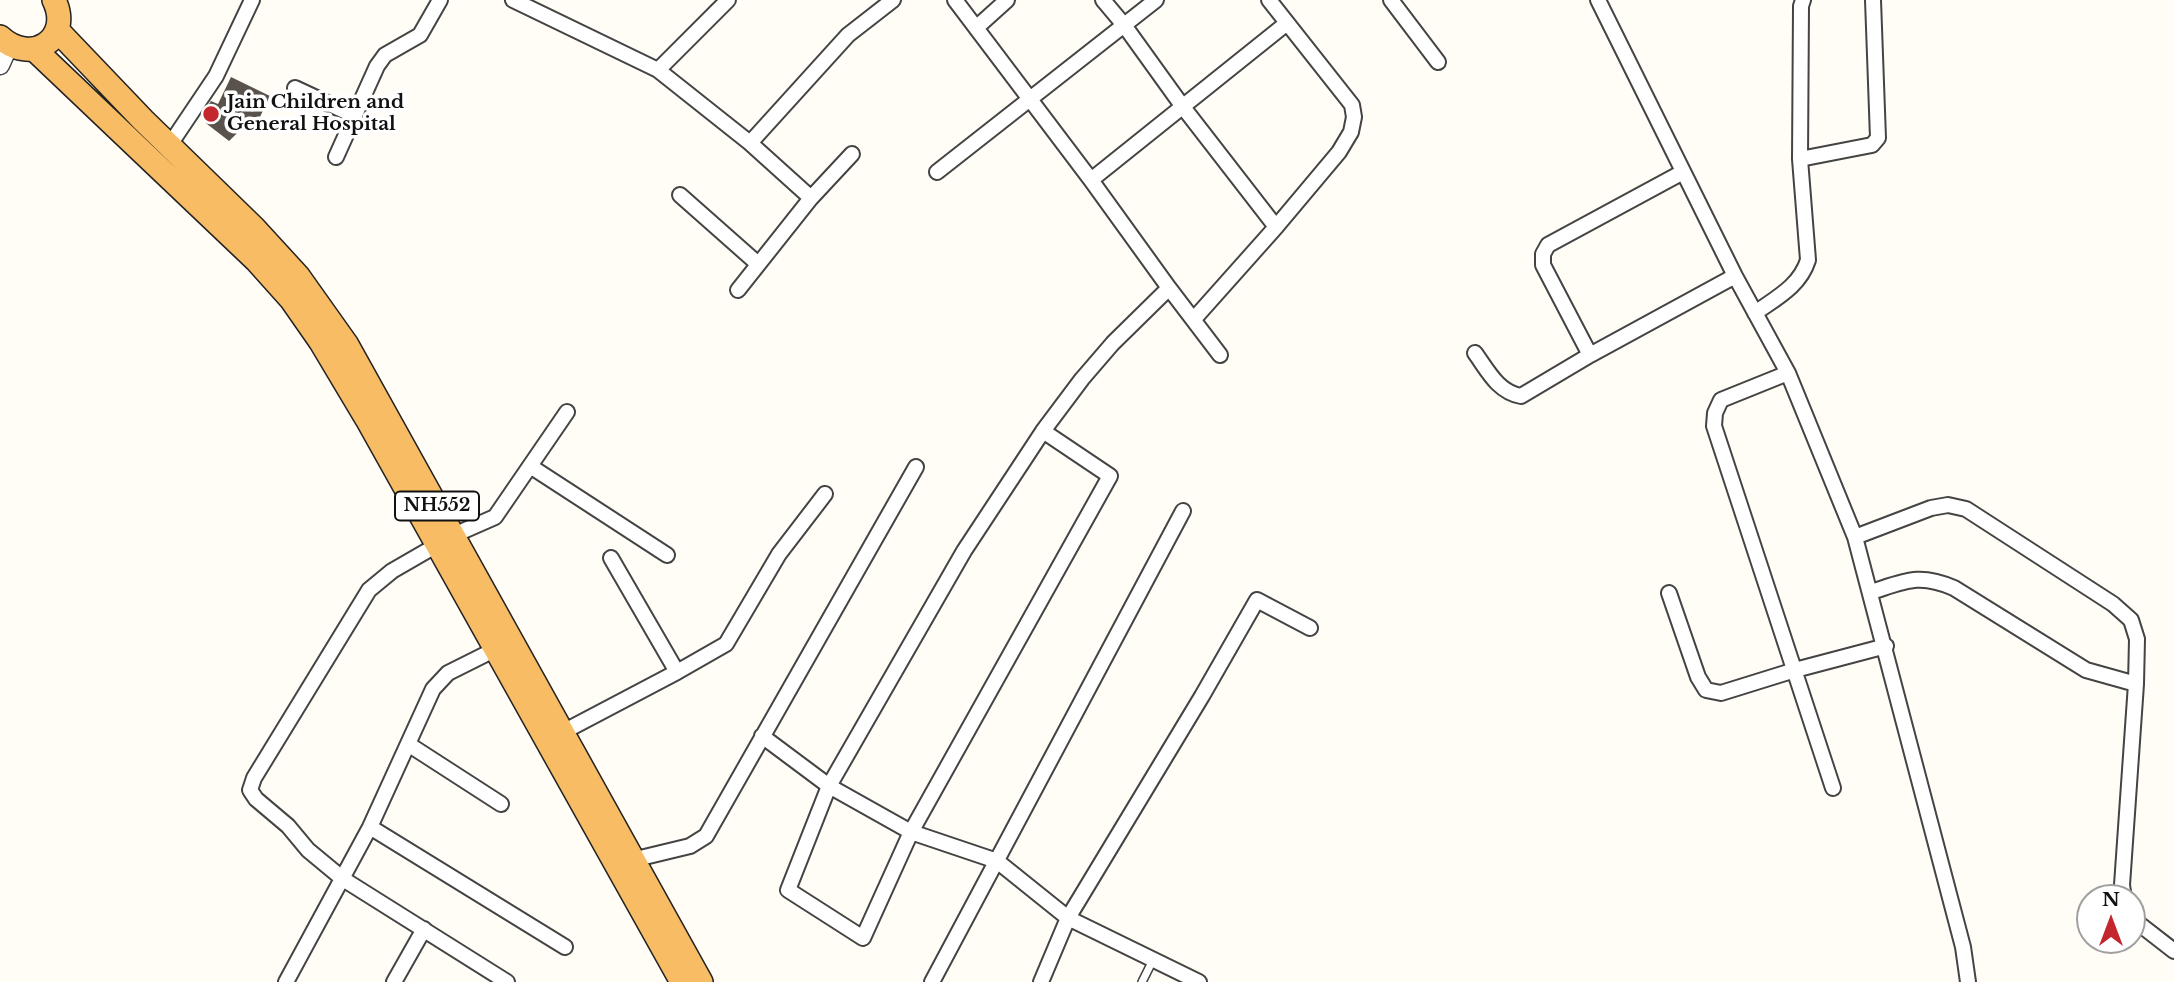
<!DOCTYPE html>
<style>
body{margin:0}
#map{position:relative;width:2174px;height:982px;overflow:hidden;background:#fffdf5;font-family:"Libre Baskerville",serif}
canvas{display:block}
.north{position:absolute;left:2076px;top:884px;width:70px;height:70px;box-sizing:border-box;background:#fff;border:2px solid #a0a0a0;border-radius:50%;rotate:0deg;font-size:19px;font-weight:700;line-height:28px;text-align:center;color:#111}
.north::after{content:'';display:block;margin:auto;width:24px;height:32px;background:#c4262e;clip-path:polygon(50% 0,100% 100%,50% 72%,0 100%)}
</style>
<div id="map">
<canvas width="2174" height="982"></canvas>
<div class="north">N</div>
</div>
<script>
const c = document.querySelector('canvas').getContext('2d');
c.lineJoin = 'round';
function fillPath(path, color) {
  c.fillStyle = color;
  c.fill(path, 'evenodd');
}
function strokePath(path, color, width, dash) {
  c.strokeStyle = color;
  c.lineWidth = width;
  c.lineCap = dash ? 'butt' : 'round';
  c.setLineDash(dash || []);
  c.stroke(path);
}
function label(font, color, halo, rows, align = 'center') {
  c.font = font + ' "Libre Baskerville",serif';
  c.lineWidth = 7;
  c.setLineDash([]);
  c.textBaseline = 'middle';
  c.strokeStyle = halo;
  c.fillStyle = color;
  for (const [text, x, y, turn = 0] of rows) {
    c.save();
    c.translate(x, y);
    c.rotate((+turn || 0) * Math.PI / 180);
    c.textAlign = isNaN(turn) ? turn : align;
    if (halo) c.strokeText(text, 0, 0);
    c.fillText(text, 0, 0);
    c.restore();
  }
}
const building = new Path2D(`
 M231,77L270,96L259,119L254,117L229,141L207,124L201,116L211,101L218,104Z`);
const service = new Path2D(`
 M1142,982L1153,960`);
const minor = new Path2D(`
 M513,0L658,70L750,143L848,35L893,0
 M955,0L1091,180L1169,288L1113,343L1082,379L1043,431L964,551L829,786L788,890L863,938L911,832L1110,476L1043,431
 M1103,0L1124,25L1183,107L1276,227
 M1391,0L1438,62
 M1598,0L1735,276L1788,373L1855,537L1963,947L1968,982
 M976,28L1007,0
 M658,70L728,0
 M295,88L355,116
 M750,143L811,198
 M169,146L216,76L252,0
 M336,157L377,66L385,55L420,35L440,0
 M1800,159L1872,145L1878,138L1873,0
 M937,172L1156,0
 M1091,180L1287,23
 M680,195L758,264
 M1169,288L1220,355
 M738,290L811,198L852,154
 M1755,313C1776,298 1800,286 1808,260L1800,159L1801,6L1803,0
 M1194,319L1276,227L1339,152L1351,132L1354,117L1352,105L1269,0
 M1475,353C1488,371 1498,392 1521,396L1590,355L1735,276
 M1590,355L1543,265V254L1548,245L1683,172
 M1788,373L1721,400L1715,413L1714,426L1833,788
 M530,466L667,555
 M454,535L495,517L567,412
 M1855,537L1931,508L1948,505L1966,509L2113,604L2131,620L2137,639L2136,684L2122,885L2124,898
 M437,545L392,571L369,590L254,778L250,790L256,799L288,826L308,850L343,879L507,982
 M1871,592C1906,581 1919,573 1954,588L2086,670L2136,684
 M1669,593L1698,677L1706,690L1721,693L1795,670L1886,646
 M677,672L726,644L779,554L825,494
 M563,732L677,672L611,558
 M762,736L829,786L911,832L997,861L1068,918L1199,982
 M408,744L501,804
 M370,827L565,947
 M632,860L690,846L706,836L916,467
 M2132,914L2138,923L2174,951
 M286,982L370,827L433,689L448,673L496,649
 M394,982L424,929
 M932,982L1183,511
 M1041,982L1068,918L1202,696L1257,600L1310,628`);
const tertiary = new Path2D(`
 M0,65L9,45`);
const trunk = new Path2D(`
 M57,30L143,120L254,228L298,276L347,345L701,982
 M0,37C31,66 73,39 54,0
 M34,49L257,261L291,299L321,342L367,419L682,982`);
const markers = [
 [211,114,9,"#c4262e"]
];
const shields = [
 [437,506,84]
];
const shieldNames = [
 ["NH552",437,506]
];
const poiNames = [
 ["Jain Children and",227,103],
 ["General Hospital",227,125]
];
fillPath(building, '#5a524d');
strokePath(service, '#444', 10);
strokePath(minor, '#444', 18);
strokePath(tertiary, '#444', 21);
strokePath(trunk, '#222', 26);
strokePath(service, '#fff', 7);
strokePath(minor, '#fff', 14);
strokePath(tertiary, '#fff', 18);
strokePath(trunk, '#f7bc64', 23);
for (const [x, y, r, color] of markers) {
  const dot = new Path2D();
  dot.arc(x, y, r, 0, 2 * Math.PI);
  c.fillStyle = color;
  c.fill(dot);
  strokePath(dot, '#fff', 2.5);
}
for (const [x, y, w] of shields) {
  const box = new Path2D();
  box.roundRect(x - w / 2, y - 14.5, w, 29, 5);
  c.fillStyle = '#fff';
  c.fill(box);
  strokePath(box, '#111', 2);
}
label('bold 18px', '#111', null, shieldNames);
label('bold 19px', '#111', '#fff', poiNames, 'left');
</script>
